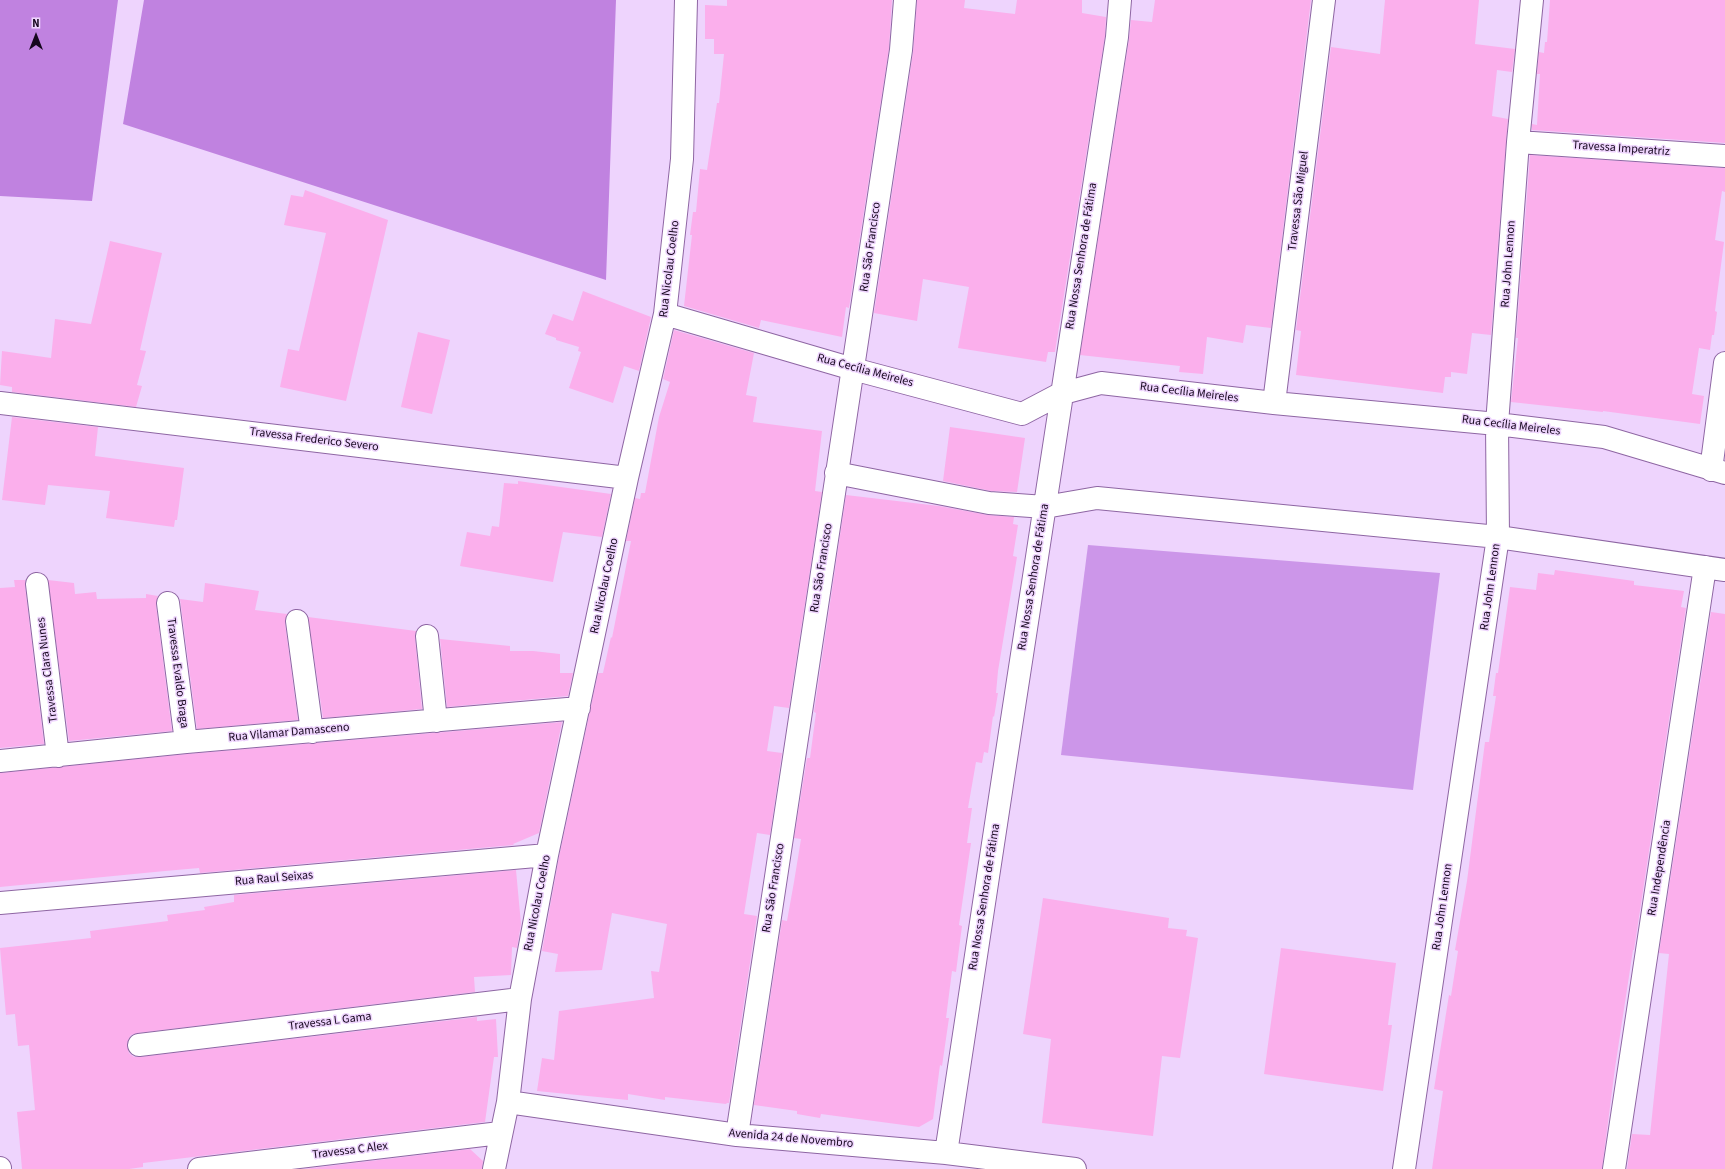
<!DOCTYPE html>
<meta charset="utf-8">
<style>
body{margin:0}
#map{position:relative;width:1725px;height:1169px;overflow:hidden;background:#eed4fd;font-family:"Source Sans 3",sans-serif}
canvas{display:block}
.north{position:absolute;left:16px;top:16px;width:40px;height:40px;-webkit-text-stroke:3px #eed4fd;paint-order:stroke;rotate:0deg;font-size:11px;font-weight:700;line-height:16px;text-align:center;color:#16071e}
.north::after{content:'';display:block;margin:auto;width:14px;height:18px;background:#16071e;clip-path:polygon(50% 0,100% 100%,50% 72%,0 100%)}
</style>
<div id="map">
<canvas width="1725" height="1169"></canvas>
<div class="north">N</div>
</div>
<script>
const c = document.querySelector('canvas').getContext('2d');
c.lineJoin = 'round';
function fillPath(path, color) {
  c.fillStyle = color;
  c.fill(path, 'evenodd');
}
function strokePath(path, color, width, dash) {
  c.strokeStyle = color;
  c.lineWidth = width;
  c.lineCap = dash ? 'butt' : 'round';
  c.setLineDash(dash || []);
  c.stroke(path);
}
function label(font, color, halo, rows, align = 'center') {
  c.font = font + ' "Source Sans 3",sans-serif';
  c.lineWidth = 3;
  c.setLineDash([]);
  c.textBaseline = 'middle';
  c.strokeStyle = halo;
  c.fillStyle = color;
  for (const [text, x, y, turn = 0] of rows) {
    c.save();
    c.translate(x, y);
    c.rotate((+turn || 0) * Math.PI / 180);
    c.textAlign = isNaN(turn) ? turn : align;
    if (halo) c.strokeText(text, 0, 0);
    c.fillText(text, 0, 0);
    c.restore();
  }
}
const green = new Path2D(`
 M1088,545L1440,573L1413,790L1061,755Z`);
const forest = new Path2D(`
 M0,0H118L92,201L0,196Z
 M144,0H616L606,280L123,124Z`);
const building = new Path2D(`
 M727,0H892L889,49L849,308L846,307L842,337L761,320L759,328L684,306L692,235H690L693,212H696L700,169L707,170L717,103H719L724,54H714V39H705V5L727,6Z
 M917,0H965L964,8L1015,14L1017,0H1082V13L1106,17L1105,36L1055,352H1048L1046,362L958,348L969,287L923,279L917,321L874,313L913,52Z
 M1155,0H1311L1271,328L1246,325L1243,343L1207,337L1203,374L1179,372L1180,366L1080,355L1129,39L1131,20L1152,22Z
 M1385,0H1479L1475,44L1515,49L1512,72L1497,70L1492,116L1508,119L1491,335L1472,333L1467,374L1451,372V377H1445L1443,393L1296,375L1301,331L1296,330L1331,47L1380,54Z
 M1550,0H1725V143L1532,130V124L1537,125L1540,74H1537L1539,52L1544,53L1545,42H1547Z
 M1530,155L1725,168V192L1722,191L1715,240L1724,242L1715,311L1717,312L1714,335H1712L1710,350L1699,348L1692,394L1704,396L1700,424L1603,411V412L1511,402L1518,338H1516Z
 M305,190L388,220L346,401L280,387L288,349L299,351L326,233L284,225L291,195L303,197Z
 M110,241L162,253L140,350L146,351L137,385L142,386L136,407L12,392V387L0,385L2,351L51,358L55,319L91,324Z
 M583,291L651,317L639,371L624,366L613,403L569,388L581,352L578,351L579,347L556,340V338L545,334L553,314L573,321Z
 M674,330L754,353L746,395L757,397L753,422L822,431L815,491L822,492L789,708L774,706L767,751L782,753L770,835L757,833L744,914L757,916L729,1103H727L726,1104L665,1097V1100L628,1094V1100L537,1091L542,1058L554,1060L559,1011L654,998L651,971L659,972L667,924L612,913L602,970L555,972L558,954L542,951L559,857L598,673H603L611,637L612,638L631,541H626L635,498L640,499L641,493H645L659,417L670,382L663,379Z
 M418,332L450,340L432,414L401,407Z
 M12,417L98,427L95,456L184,468L177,520H175L174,527L106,518L110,491L48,485L45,505L2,500Z
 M950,427L1025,438L1017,492L991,491L943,481Z
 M518,481L611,494L602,537L563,532L553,582L460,566L467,532L490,536L492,526L499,527L504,483L518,484Z
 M846,495L939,506L988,515L1014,517L1013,524L1018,525L1013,556L1017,557L998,671L996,693H998L994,717L993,716L988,753L984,752L982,763L976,762L968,808H972L967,843H971L959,925L962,926L956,972L952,971L946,1018H949L942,1066L940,1065L933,1119L919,1127L821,1114L820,1118L797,1114V1111L754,1105L782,920L787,921L794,882L801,839L794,838L807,758H810L816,713L814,712Z
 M1555,570L1634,581V585L1684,591L1681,607L1686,608L1634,950H1633L1615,1068L1602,1169H1432L1443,1091L1434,1089L1449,995L1451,996L1458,951L1455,950L1467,881L1485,742H1489L1496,696H1493L1496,673H1498L1510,587L1536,590L1538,573L1554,575Z
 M14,580H25V586L44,744L0,748V588L15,587Z
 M48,580L74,583L75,594L96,592L97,599L146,598V594L158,596L156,605L172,731L69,741Z
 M205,583L259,591L255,610L287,614L285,623L298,720L197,729L180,599L203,602Z
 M1711,612L1725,614V1169H1627L1632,1134L1650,1135L1669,954L1659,953Z
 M308,617L416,631L415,637L422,709L323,718Z
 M440,639L510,646V651H533L560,654V673H573L568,696L447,707Z
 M562,722L539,833L513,844L514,845L200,873L199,868L165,871L0,887V773L187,754Z
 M516,870L521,924L517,948L512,947L511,975L474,977L475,992L138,1033L131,1035L128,1040L127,1046L129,1053L134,1057H140L477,1017V1021L496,1019L498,1057H494L485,1122L143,1163V1167L129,1169H22L17,1112L35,1110L29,1045L18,1046L15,1014L6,1015L0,948L91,938L90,931L168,921L167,915L205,910L204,907L234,902V895Z
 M1043,898L1169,918L1168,928L1187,930L1186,936L1198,938L1180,1058L1162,1056L1153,1136L1042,1123L1051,1039L1023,1034Z
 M1281,948L1396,963L1388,1025H1392L1383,1091L1264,1074Z
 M470,1149L483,1161L482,1169H304Z`);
const minor = new Path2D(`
 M1518,142L1725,156
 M665,314L853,369L1022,414L1060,394L1101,383L1274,403L1497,424L1604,437L1725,473
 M0,403L627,478
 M1274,403L1324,0
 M1711,470L1725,363
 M836,473L989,503L1045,507L1097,498L1498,537L1725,570
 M37,584L58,756
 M168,603L186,742
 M297,621L312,732
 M427,636L436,721
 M0,761L186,742L579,708
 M0,903L547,855
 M139,1045L520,999
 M508,1102L737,1135L946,1153L1075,1169
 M737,1135L901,50L905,0
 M946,1153C1003,781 1058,409 1117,37L1120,0
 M0,1168V1169
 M199,1169L500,1133
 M494,1169L508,1102L520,999L547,855L627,478L665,314L682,159L686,0
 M1404,1169L1498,537L1497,424L1518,142L1532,0
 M1614,1169L1705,567`);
const streetNames = [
 ["Travessa Imperatriz",1621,149,4],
 ["Travessa São Miguel",1299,201,-83],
 ["Rua São Francisco",871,247,-82],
 ["Rua Nossa Senhora de Fátima",1082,256,-81],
 ["Rua John Lennon",1509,264,-86],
 ["Rua Nicolau Coelho",670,269,-83],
 ["Rua Cecília Meireles",865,371,15],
 ["Rua Cecília Meireles",1189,393,7],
 ["Rua Cecília Meireles",1511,426,7],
 ["Travessa Frederico Severo",314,440,7],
 ["Rua São Francisco",822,568,-81],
 ["Rua Nossa Senhora de Fátima",1034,577,-81],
 ["Rua Nicolau Coelho",605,586,-78],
 ["Rua John Lennon",1491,587,-82],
 ["Travessa Clara Nunes",48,670,-97],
 ["Travessa Evaldo Braga",177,673,83],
 ["Rua Vilamar Damasceno",289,733,-5],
 ["Rua Independência",1660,868,-81],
 ["Rua Raul Seixas",274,879,-5],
 ["Rua São Francisco",774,888,-81],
 ["Rua Nossa Senhora de Fátima",985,897,-81],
 ["Rua Nicolau Coelho",538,903,-79],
 ["Rua John Lennon",1443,907,-82],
 ["Travessa L Gama",330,1022,-7],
 ["Avenida 24 de Novembro",791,1139,5],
 ["Travessa C Alex",350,1151,-7]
];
fillPath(green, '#cc96e9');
fillPath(forest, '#c082e0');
fillPath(building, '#fbafec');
strokePath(minor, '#8e66a3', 24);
strokePath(minor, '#fff', 22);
label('12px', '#16071e', '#eed4fd', streetNames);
</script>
